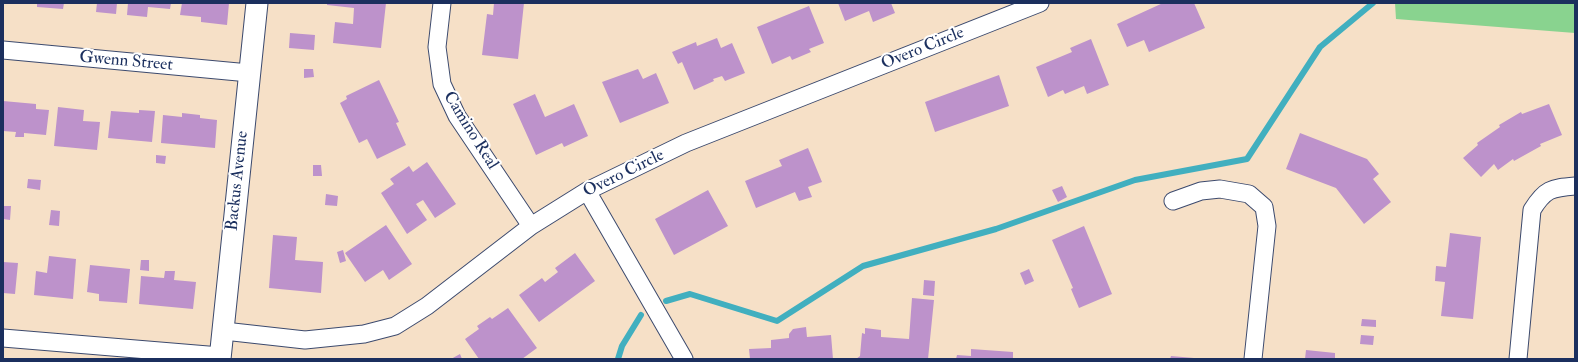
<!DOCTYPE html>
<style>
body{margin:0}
#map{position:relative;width:1578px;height:362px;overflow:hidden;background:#f6e0c7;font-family:"IM FELL Double Pica",serif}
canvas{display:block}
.frame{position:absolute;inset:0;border:4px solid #1b2f5e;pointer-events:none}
</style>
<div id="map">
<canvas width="1578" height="362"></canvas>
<div class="frame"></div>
</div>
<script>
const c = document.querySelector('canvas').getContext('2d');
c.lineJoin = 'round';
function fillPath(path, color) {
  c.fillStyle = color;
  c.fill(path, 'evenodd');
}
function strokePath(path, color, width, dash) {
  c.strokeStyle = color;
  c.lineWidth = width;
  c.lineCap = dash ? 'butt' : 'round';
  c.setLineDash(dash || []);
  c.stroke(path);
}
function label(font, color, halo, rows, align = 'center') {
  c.font = font + ' "IM FELL Double Pica",serif';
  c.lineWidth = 4;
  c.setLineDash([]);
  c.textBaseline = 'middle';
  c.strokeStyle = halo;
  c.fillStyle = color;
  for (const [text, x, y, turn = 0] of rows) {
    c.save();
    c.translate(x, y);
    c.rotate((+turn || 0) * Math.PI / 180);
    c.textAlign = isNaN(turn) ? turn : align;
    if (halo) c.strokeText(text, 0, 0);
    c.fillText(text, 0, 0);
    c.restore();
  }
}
const green = new Path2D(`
 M1395,3H1575V33L1396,19Z`);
const stream = new Path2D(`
 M666,301L690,294L777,321L863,266L996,229L1135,180L1247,159L1320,47L1373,3
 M618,359L622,346L641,315`);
const building = new Path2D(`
 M37,3H64L63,9L37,7Z
 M97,3H117L116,14L96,12Z
 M128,3H171L170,9L148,7L147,17L127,15Z
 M182,3H229L227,25L201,22V17L180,15Z
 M327,3H386L381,48L333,43L335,22L353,24L354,8L327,5Z
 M494,3H524L518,59L482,55L487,14L493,15Z
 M838,3H891L895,13L873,22L869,11L845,21Z
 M1163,3H1194L1205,28L1149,52L1144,40L1127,47L1117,24Z
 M809,6L824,43L809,49L811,52L792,60L790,56L772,64L757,27Z
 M290,33L315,35L314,50L289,48Z
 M717,38L721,48L732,43L745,73L725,81L722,76L713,79L714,81L694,90L682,62L678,64L672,52L696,42L697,46Z
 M1091,39L1109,85L1087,94L1084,86L1065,94L1063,90L1048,97L1036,67L1072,52L1070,48Z
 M304,69H313L314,77L304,78Z
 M638,69L643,79L656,73L669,103L620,123L602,82Z
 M999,75L1009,106L935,132L925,102Z
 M379,80L399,122L396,123L406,145L377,159L367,139L359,143L340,103L347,99L346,96Z
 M535,94L545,117L574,104L588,136L564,147L562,143L536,155L513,104Z
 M3,101L36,104V109L49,110L46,135L24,133V137H15L16,132L3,131Z
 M1549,104L1562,135L1540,144L1541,146L1514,161L1513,159L1498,170L1494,164L1481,177L1463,158L1478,145L1477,143L1500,127L1499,125L1521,112L1522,114Z
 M58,107L84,110L83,121L100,122L97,150L54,146Z
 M139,110L155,111L152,142L108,138L111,111L139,113Z
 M182,113L200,115V118L217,120L215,148L161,143L163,115L182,117Z
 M1300,133L1367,159L1379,174L1373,179L1391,202L1364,224L1336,188L1286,169Z
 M808,148L822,182L808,187L812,197L799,201L795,192L756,208L745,181L782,166L779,160Z
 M156,155L166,156L165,164L156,163Z
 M427,162L456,204L435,218L423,200L416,204L427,220L407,234L381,193L394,184L390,179L409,166L413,172Z
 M313,165H321L322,176H313Z
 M28,179L41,180L40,190L27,188Z
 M1062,186L1067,197L1058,202L1052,190Z
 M708,190L728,226L674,255L655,219Z
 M326,194L338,196L337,206L325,205Z
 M3,206H11L10,220L3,219Z
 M51,210L60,211L59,226L49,225Z
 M386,225L412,264L389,280L383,270L365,282L345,253Z
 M1084,226L1112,294L1079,308L1071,289L1073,288L1052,240Z
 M1450,233L1481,237L1473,319L1441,316L1445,282L1435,281L1436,266L1446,267Z
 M273,235L297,237L295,260L323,262L321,293L269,288Z
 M343,250L346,261L340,263L337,252Z
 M575,253L595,281L539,322L519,295L542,278L545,282L558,272L555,268Z
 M49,256L76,259L73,299L34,295L36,271L47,273Z
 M141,260H149V271L140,270Z
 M3,262L18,263L15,294L3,293Z
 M90,265L130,269L127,303L99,301V294L87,292Z
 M1029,269L1034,281L1025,285L1020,273Z
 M165,271H175L174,280L196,282L193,309L139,304L141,276L164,278Z
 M924,280L935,281L934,296L923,295Z
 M912,298L934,300L928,359H856L860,356L862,333L865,334V328L881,330V337L909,339Z
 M508,308L537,348L522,359H479L465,339L479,329L477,326L490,317L492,319Z
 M1362,319L1376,320V327L1361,326Z
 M806,327L807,337L831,335L833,359H750L749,349L771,348V340L789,338V334L793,329Z
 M1361,335L1374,336L1373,345L1360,344Z
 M971,349L1013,352V359H956L957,355L971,356Z
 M1306,350L1335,353V359H1305Z
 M460,354L462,359H451Z
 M1171,356L1194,358L1193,359H1170Z`);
const minor = new Path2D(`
 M442,3L437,47L442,84L457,116L531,226
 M3,50L249,73
 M587,191L684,359
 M1173,201L1201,191L1220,189L1249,194L1264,207L1267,226L1253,359
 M224,331L305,340L364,334L395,326L427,306L531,226L587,191L686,143L1040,3
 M3,338L220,356
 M1518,359L1532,210C1545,189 1551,188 1575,186`);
const tertiary = new Path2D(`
 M220,359L257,3`);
const streetNames = [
 ["Overo Circle",923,49,-22],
 ["Gwenn Street",126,62,5],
 ["Camino Real",470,131,58],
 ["Overo Circle",624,174,-26],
 ["Backus Avenue",238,181,-84]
];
fillPath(green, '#89d38f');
strokePath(stream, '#41afbf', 6);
fillPath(building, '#bd92cb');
strokePath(minor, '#3c4a6e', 19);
strokePath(tertiary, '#3c4a6e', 23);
strokePath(minor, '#fff', 17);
strokePath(tertiary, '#fff', 21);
label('17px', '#1b2f5e', '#fff', streetNames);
</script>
